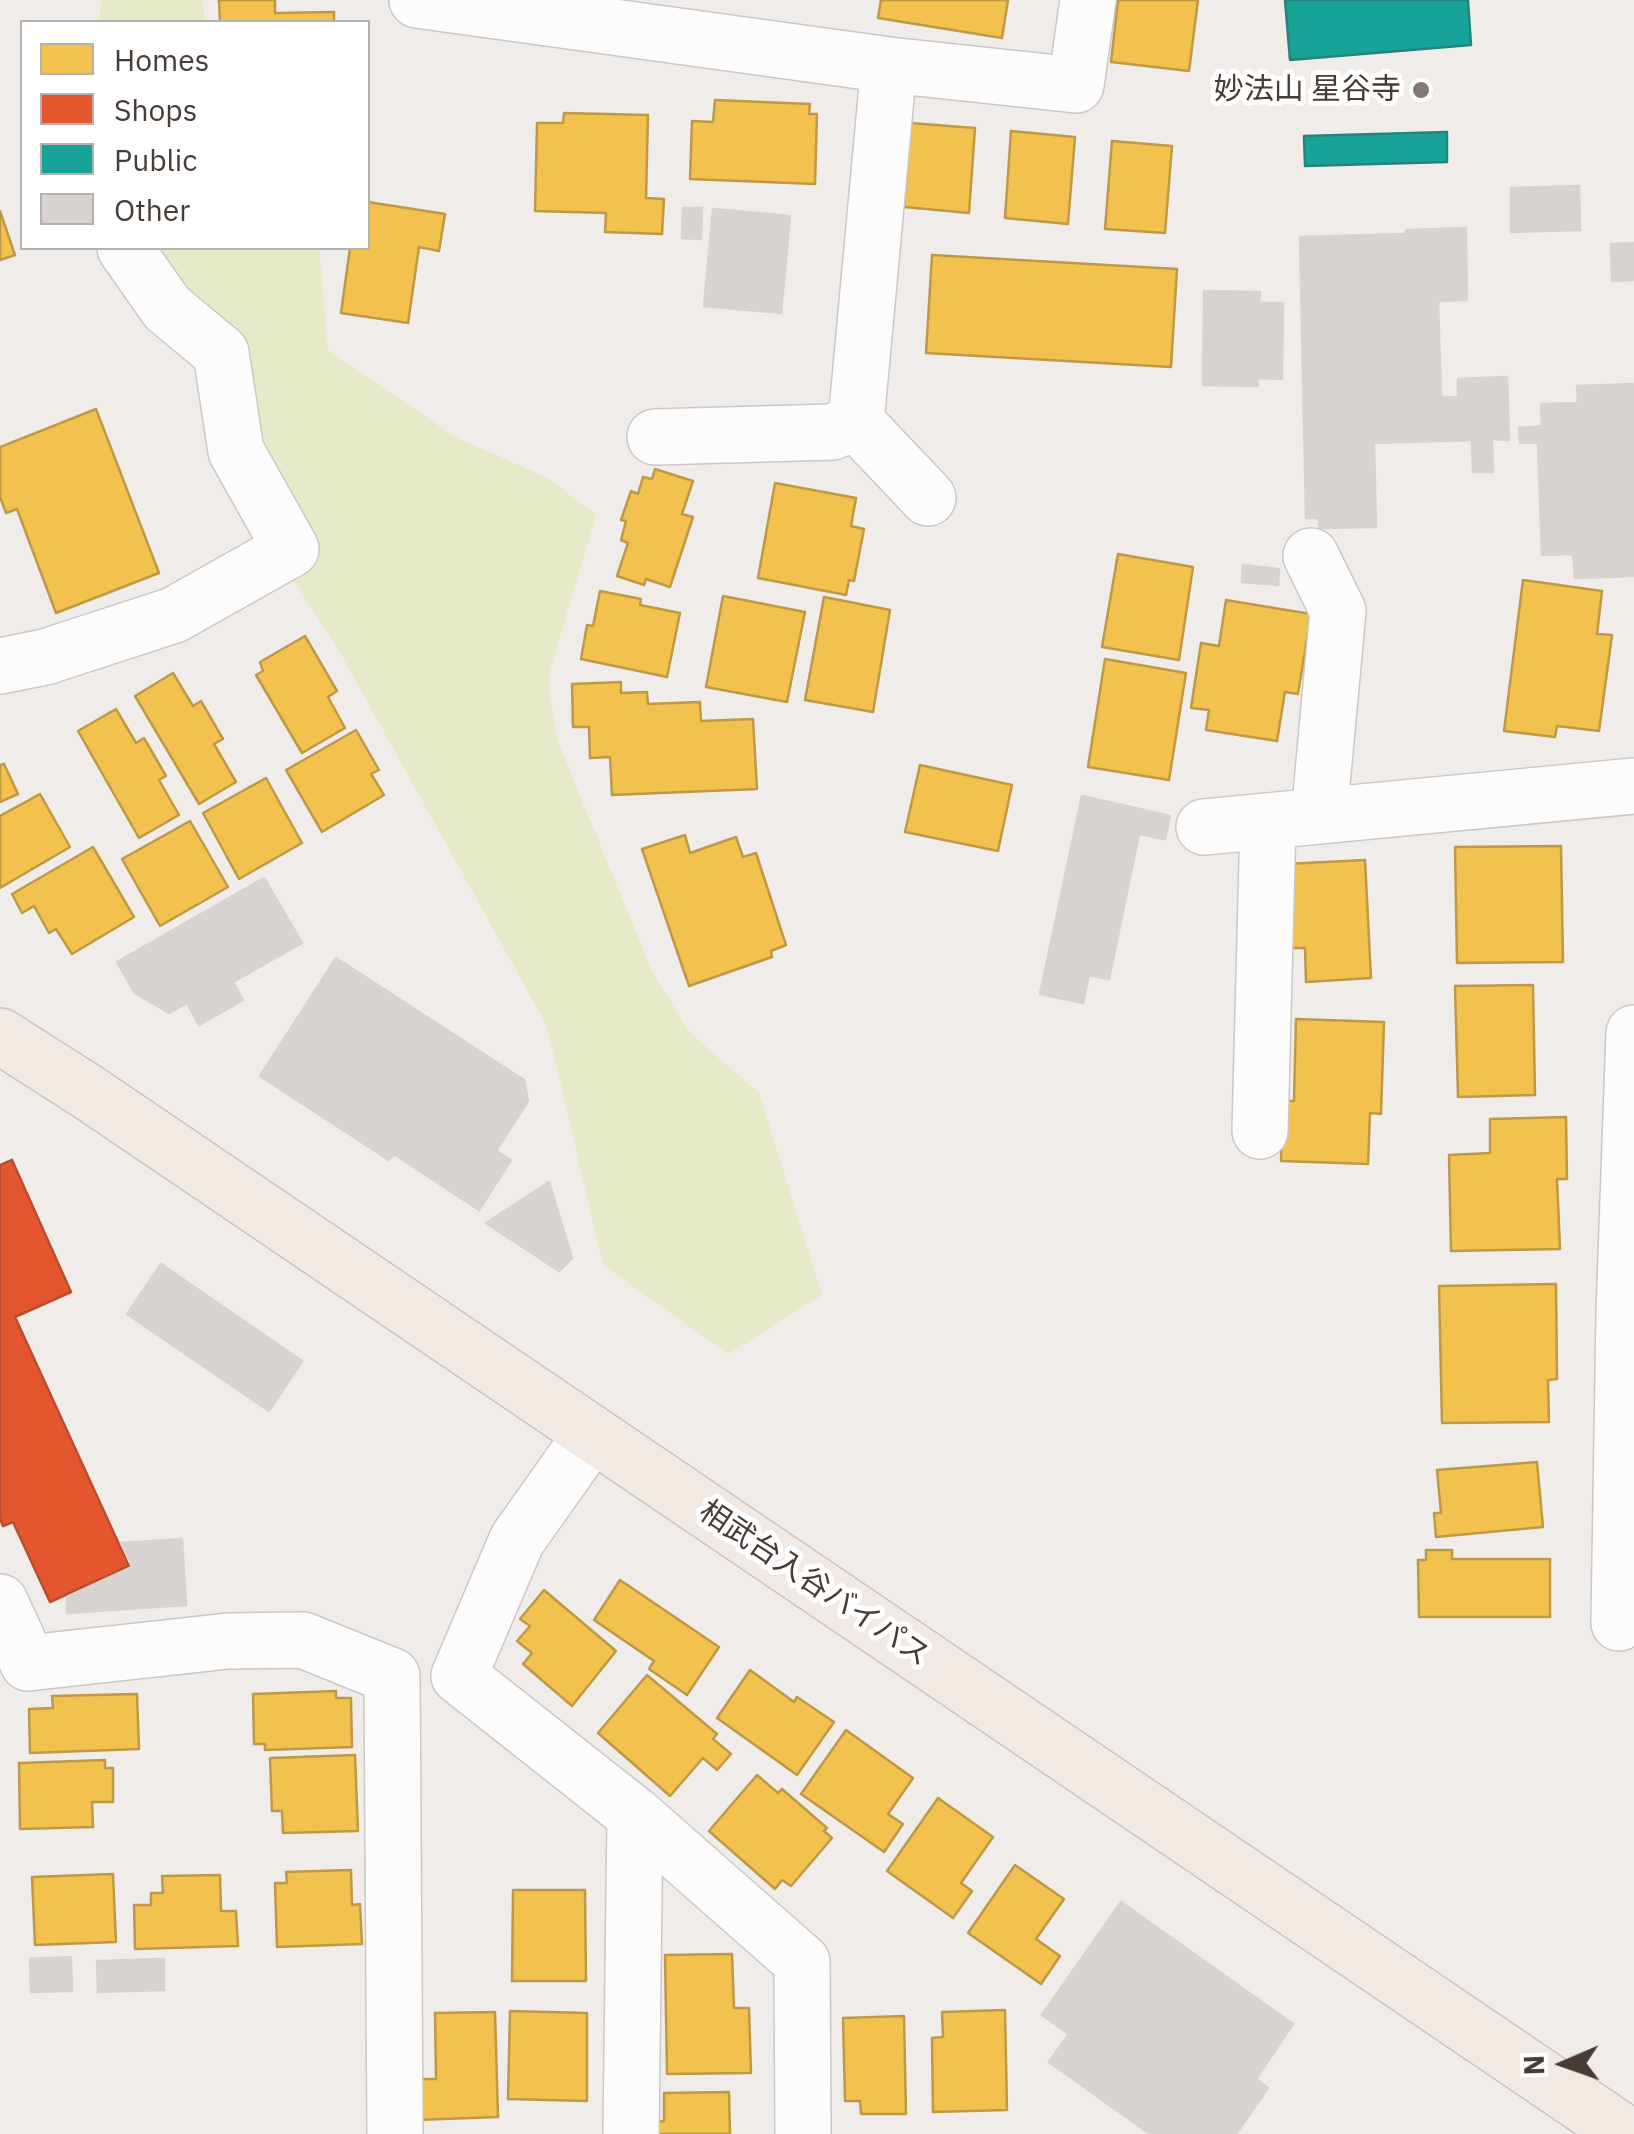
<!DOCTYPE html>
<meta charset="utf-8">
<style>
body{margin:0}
#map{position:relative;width:1634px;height:2134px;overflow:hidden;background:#f0ece9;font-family:"IBM Plex Sans",sans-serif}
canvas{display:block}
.legend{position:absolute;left:20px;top:20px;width:350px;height:230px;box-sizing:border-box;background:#fff;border:2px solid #b5b1ae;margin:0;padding:12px 18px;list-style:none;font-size:30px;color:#463b35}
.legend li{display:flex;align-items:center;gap:20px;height:50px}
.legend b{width:50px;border:2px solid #b5b1ae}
.north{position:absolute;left:1514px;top:2014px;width:100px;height:100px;-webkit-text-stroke:8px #fff;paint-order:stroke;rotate:268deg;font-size:28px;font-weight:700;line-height:40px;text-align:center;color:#463b35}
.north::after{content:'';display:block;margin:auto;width:35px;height:45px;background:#463b35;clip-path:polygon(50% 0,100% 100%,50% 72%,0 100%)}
</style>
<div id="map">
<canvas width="1634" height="2134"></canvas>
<ul class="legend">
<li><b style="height:28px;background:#f2c14e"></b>Homes</li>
<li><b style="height:28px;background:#e4572e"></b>Shops</li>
<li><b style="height:28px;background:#17a398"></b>Public</li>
<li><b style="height:28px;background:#d8d3d0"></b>Other</li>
</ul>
<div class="north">N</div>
</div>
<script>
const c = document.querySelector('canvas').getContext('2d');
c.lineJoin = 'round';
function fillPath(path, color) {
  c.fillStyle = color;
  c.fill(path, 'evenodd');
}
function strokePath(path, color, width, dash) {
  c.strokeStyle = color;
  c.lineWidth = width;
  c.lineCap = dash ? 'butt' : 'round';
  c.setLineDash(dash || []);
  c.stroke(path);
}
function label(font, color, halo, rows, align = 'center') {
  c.font = font + ' "IBM Plex Sans","Noto Sans JP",sans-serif';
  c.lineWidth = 10;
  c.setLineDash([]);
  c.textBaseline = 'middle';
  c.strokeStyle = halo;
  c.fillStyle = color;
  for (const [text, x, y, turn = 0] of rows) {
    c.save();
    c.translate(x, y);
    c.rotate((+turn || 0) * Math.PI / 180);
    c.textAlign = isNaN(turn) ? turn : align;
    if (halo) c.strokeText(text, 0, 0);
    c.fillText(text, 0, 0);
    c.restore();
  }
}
const green = new Path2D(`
 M101,0H203L205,22H99Z
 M153,248H319L328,350L455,437L548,478L596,515L548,678L557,739L651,969L689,1032L759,1093L822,1295L728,1354L603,1265L547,1026L342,656L222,467L205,339Z`);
const homes = new Path2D(`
 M219,0H275V13L334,12V22H220Z
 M881,0H1008L1002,38L878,18Z
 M1118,0H1198L1189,71L1111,62Z
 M715,100L810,104L809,114H817L815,184L690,179L692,121L713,122Z
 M564,113L648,115L646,198L664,199L662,234L605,232L606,213L535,211L537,123H563Z
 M910,123L975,128L969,213L904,207Z
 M1011,131L1075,137L1068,224L1005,218Z
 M1112,141L1172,146L1165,233L1105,229Z
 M368,202L445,214L439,251L419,247L408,323L341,313L350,248H368Z
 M0,211L15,255L0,260Z
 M932,255L1177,269L1171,367L926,353Z
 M96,409L159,573L56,613L17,509L6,513L0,497V447Z
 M655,469L693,481L682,514L693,517L670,587L646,579L644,585L617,576L628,543L621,540L626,521L621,520L631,491L638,494L643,477L652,479Z
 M775,483L856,498L851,526L864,529L854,581L849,580L846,595L758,578Z
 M1118,554L1193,567L1179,660L1102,647Z
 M1523,580L1602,591L1597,634L1612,635L1599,731L1557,726L1555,737L1504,731Z
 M600,591L641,599L640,605L680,613L667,677L581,659L587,625L593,626Z
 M723,596L805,612L787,702L706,687Z
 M824,597L890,610L873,712L805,700Z
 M1226,600L1311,614L1298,694L1285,692L1277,741L1206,730L1209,710L1191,708L1201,643L1219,646Z
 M305,636L337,691L328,697L345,728L302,753L256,675L263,671L260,662Z
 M1105,659L1186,673L1169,780L1088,767Z
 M173,673L193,706L201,701L223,739L214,744L236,782L199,804L135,696Z
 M621,682V693L647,692L648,704L700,702L701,721L753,719L757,789L612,795L610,757L590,758L589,727H573L572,684Z
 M116,709L136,743L144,738L166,776L159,780L179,815L139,838L78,731Z
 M356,730L379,770L371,774L384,795L322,832L286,770Z
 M4,764L18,794L0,802V765Z
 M920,765L1012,785L998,851L905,832Z
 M266,778L302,843L239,879L203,813Z
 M40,794L70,847L0,888V816Z
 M190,821L228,887L160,926L122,859Z
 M685,835L690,853L736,837L743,857L756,853L786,945L771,951L772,957L689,986L642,849Z
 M1561,846L1563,962L1457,963L1455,847Z
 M93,847L134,917L72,954L56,929L49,933L34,906L22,913L12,894Z
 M1365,860L1371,978L1306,982L1305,948H1291L1286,864Z
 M1533,985L1535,1095L1458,1097L1455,986Z
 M1296,1019L1384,1022L1381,1114L1370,1113L1368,1164L1281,1161L1282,1101H1294Z
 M1566,1117L1567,1179H1557L1560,1249L1451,1251L1449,1155L1490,1153V1119Z
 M1556,1284L1557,1379L1548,1380L1549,1422L1442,1423L1439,1286Z
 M1537,1462L1543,1527L1436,1537L1434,1513H1441L1437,1470Z
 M1426,1550H1452V1559H1550V1617H1419L1418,1560H1426Z
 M620,1580L719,1647L687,1695L649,1669L654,1661L594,1620Z
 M544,1590L616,1651L572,1706L523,1664L532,1653L517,1641L530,1626L520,1619Z
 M750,1670L794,1702L797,1697L834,1722L797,1775L717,1718Z
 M647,1675L717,1734L713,1739L731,1754L717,1770L703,1758L670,1796L598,1733Z
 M336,1691V1698H351L352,1747L265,1750V1744H254L253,1694Z
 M137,1694L139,1749L30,1753L29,1709L53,1708L52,1696Z
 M846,1730L913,1778L888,1814L903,1824L884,1852L801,1794Z
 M355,1755L358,1831L283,1833L282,1811H272L270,1758Z
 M105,1760V1768H113V1802H92L93,1827L20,1829L19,1763Z
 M757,1775L778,1793L782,1789L827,1828L824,1831L832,1838L791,1886L782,1880L775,1889L709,1831Z
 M938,1798L993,1837L961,1883L972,1891L953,1918L887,1871Z
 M1015,1865L1064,1899L1036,1939L1060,1956L1041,1984L968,1933Z
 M351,1870L352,1905L360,1904L362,1944L277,1947L275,1883H287L286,1872Z
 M113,1874L116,1942L35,1945L32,1877Z
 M220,1875L221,1911H236L238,1946L135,1949L134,1905H151V1893H163L162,1876Z
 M513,1890H585L586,1981H512Z
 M732,1954L734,2008H749L751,2073L667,2074L665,1955Z
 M1005,2010L1007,2110L933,2112L932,2038L943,2037L942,2012Z
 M510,2011L587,2013V2101L508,2099Z
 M495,2012L498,2117L416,2120L415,2079H436L435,2013Z
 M904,2016L906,2114H861L860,2101H845L843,2018Z
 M729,2092L730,2134H657V2122L664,2121V2093Z`);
const shops = new Path2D(`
 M12,1160L71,1292L15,1317L129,1566L50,1602L13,1522L3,1526L0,1519V1165Z`);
const public = new Path2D(`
 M1285,0H1468L1471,45L1290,60Z
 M1447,132V162L1305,166L1304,136Z`);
const building = new Path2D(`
 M1579,186L1580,230L1511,232V188Z
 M683,208H702L701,239L682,238Z
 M713,209L790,216L781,313L704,306Z
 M1466,228L1467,300L1438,301L1441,397H1458V379L1507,377L1509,440L1492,439L1493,472H1473L1472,440L1374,443L1376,527L1319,528V518H1306L1300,237L1406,234V230Z
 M1634,243V280L1612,281L1611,244Z
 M1204,291L1260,292L1259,303H1283L1282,379L1257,378L1258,386L1203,385Z
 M1634,384V576L1575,578L1573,554L1542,555L1538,443H1520L1519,428L1542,426L1541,404L1578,403L1577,386Z
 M1243,565L1279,569L1278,585L1242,582Z
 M1082,796L1170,816L1165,839L1139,834L1109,979L1089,975L1083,1003L1040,994Z
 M264,878L302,943L233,982L243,1000L199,1025L187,1003L169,1013L135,993L117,962Z
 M336,958L524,1080L528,1101L496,1151L511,1160L479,1210L394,1154L389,1160L260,1076Z
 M549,1182L572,1258L559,1271L486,1223Z
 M161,1264L302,1361L269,1411L127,1314Z
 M182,1539L186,1605L67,1613V1597L132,1567L121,1543Z
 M1121,1902L1293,2024L1256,2079L1268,2088L1236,2134H1150L1049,2062L1069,2034L1042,2015Z
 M71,1957L72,1991L31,1992L30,1959Z
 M164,1959V1990L98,1992L97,1961Z`);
const minor = new Path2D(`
 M417,0L889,65L1076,85L1088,0
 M856,422L928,498
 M655,437L832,432L856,422L889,65
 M1311,556L1338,611L1319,816
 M0,666L45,657L174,615L291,549L236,451L221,353L167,308L125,248
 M1204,827L1634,786
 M1260,1131L1268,821
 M592,1434L517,1540L459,1676L635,1815L802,1962L803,2134
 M0,1602L28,1663L228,1641L303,1640L392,1676L395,2134
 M1619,1623L1624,1313L1634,1033
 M631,2134L635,1815`);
const major = new Path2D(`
 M0,1036L88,1092L1626,2134`);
const markers = [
 [1421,90,10,"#827974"]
];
const poiNames = [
 ["妙法山 星谷寺",1401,90]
];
const streetNames = [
 ["相武台入谷バイパス",814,1584,34]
];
fillPath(green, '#e6eac9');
fillPath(homes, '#f2c14e');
strokePath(homes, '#be9946', 2.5);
fillPath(shops, '#e4572e');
strokePath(shops, '#b54f30', 2.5);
fillPath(public, '#17a398');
strokePath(public, '#25847a', 2.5);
fillPath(building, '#d8d3d0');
strokePath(building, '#d8d3cf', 2.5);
strokePath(minor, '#cdc8c5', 58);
strokePath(major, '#d2c3b6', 58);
strokePath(minor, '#fdfcfc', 55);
strokePath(major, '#f1e9e3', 55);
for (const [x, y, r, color] of markers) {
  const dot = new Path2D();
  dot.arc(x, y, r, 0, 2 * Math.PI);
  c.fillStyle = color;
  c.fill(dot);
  strokePath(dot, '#fff', 4);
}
label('30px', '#463b35', '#fff', poiNames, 'right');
label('30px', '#463b35', '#fff', streetNames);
</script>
